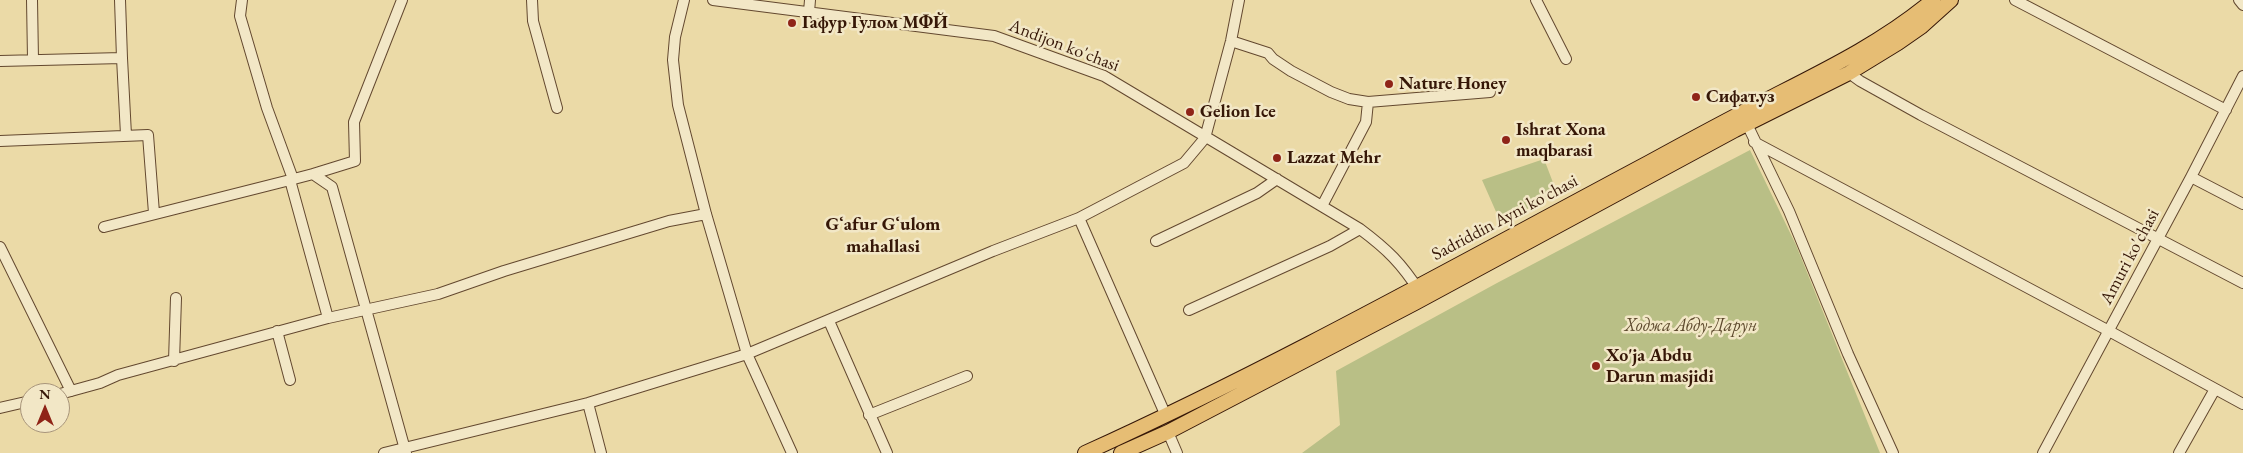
<!DOCTYPE html>
<meta charset="utf-8">
<style>
body{margin:0}
#map{position:relative;width:2243px;height:453px;overflow:hidden;background:#ebdaa7;font-family:"EB Garamond",serif}
canvas{display:block}
.north{position:absolute;left:20px;top:383px;width:50px;height:50px;box-sizing:border-box;background:#f2e7c6;border:1px solid #a7947a;border-radius:50%;rotate:0deg;font-size:14px;font-weight:700;line-height:20px;text-align:center;color:#361707}
.north::after{content:'';display:block;margin:auto;width:18px;height:22px;background:#8f2418;clip-path:polygon(50% 0,100% 100%,50% 72%,0 100%)}
</style>
<div id="map">
<canvas width="2243" height="453"></canvas>
<div class="north">N</div>
</div>
<script>
const c = document.querySelector('canvas').getContext('2d');
c.lineJoin = 'round';
function fillPath(path, color) {
  c.fillStyle = color;
  c.fill(path, 'evenodd');
}
function strokePath(path, color, width, dash) {
  c.strokeStyle = color;
  c.lineWidth = width;
  c.lineCap = dash ? 'butt' : 'round';
  c.setLineDash(dash || []);
  c.stroke(path);
}
function label(font, color, halo, rows, align = 'center') {
  c.font = font + ' "EB Garamond",serif';
  c.lineWidth = 5;
  c.setLineDash([]);
  c.textBaseline = 'middle';
  c.strokeStyle = halo;
  c.fillStyle = color;
  for (const [text, x, y, turn = 0] of rows) {
    c.save();
    c.translate(x, y);
    c.rotate((+turn || 0) * Math.PI / 180);
    c.textAlign = isNaN(turn) ? turn : align;
    if (halo) c.strokeText(text, 0, 0);
    c.fillText(text, 0, 0);
    c.restore();
  }
}
const green = new Path2D(`
 M1750,150L1796,245L1880,453H1302L1340,425L1336,371L1497,283Z
 M1544,159L1557,193L1501,223L1482,180Z`);
const minor = new Path2D(`
 M32,0L33,59
 M120,0L122,58
 M242,0L240,16L267,108L293,179
 M532,0L533,21L557,108
 M684,0L675,37L673,60L678,105L706,214L747,354L792,453
 M713,0L994,36L1104,76L1360,229C1388,250 1401,263 1420,292
 M1536,0L1566,59
 M2015,0L2226,110
 M2239,0L2243,5
 M809,12L810,0
 M1231,41L1268,53L1273,59L1291,71L1331,92L1349,99L1368,102L1490,92
 M0,61L122,58L126,135
 M1849,73L1860,81L1921,115L2243,283
 M1744,118L1789,211L1848,354L1893,453
 M0,141L148,135L154,213
 M1754,142L2109,331L2243,404
 M313,174L355,161L354,122L402,0
 M2191,177L2243,204
 M1322,206L1366,122L1368,102
 M1079,218L1166,416
 M104,227L290,180
 M1156,241L1257,193L1277,179
 M0,247L71,391
 M1189,310L1330,246L1360,229
 M328,318L290,180L313,174L332,187L406,453
 M829,321L887,453
 M277,331L290,380
 M174,361L176,298
 M60,394L100,383L118,375L328,318L438,294L504,271L669,221L706,214
 M588,403L601,453
 M0,408L30,401
 M869,415L967,376
 M1168,432L1177,453
 M384,453L588,403L747,354L993,251L1079,218L1184,163L1205,138L1231,41L1239,0
 M2043,453L2191,177L2243,76
 M2179,453L2215,389`);
const major = new Path2D(`
 M1085,453C1277,366 1462,262 1648,163C1688,141 1727,120 1768,99C1825,70 1883,42 1933,0
 M1121,453L1168,432L1415,303L1735,130L1849,73L1898,43L1921,27L1951,0`);
const markers = [
 [792,23,5,"#8f2418"],
 [1389,84,5,"#8f2418"],
 [1696,97,5,"#8f2418"],
 [1190,112,5,"#8f2418"],
 [1506,140,5,"#8f2418"],
 [1277,158,5,"#8f2418"],
 [1596,366,5,"#8f2418"]
];
const poiNames = [
 ["Гафур Гулом МФЙ",802,23],
 ["Nature Honey",1399,84],
 ["Сифат.уз",1706,97],
 ["Gelion Ice",1200,112],
 ["Ishrat Хоnа",1516,130],
 ["mаqbаrasi",1516,151],
 ["Lazzat Mehr",1287,158],
 ["Xo'ja Abdu",1606,356],
 ["Darun masjidi",1606,377]
];
const streetNames = [
 ["Andijon ko'chasi",1064,46,21],
 ["Sadriddin Ayni ko'chasi",1505,218,-28],
 ["Amuri ko'chasi",2130,257,-62]
];
const parkNames = [
 ["Ходжа Абду-Дарун",1691,326]
];
const neighbourhoodNames = [
 ["Gʻafur Gʻulom",883,225],
 ["mahallasi",883,247]
];
fillPath(green, '#b9bf86');
strokePath(minor, '#63482f', 12);
strokePath(major, '#361707', 16);
strokePath(minor, '#f2e7c6', 10);
strokePath(major, '#e6bd74', 14);
for (const [x, y, r, color] of markers) {
  const dot = new Path2D();
  dot.arc(x, y, r, 0, 2 * Math.PI);
  c.fillStyle = color;
  c.fill(dot);
  strokePath(dot, '#f2e7c6', 2);
}
label('bold 18px', '#361707', '#f2e7c6', poiNames, 'left');
label('18px', '#361707', '#f2e7c6', streetNames);
label('italic 18px', '#5d492d', '#f2e7c6', parkNames);
label('bold 19px', '#361707', '#f2e7c6', neighbourhoodNames);
</script>
